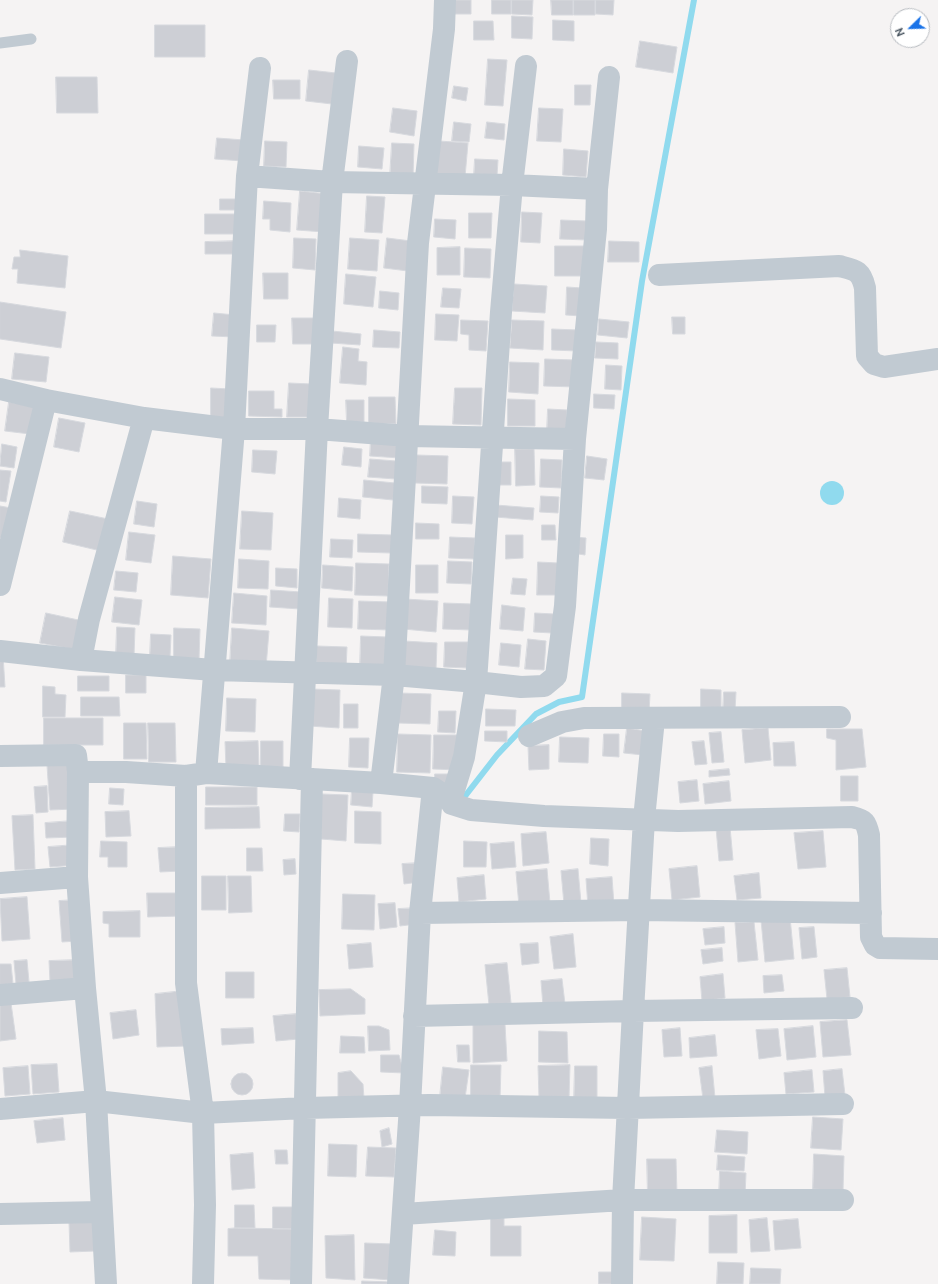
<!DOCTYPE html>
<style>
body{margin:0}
#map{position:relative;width:938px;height:1284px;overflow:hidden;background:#f5f3f3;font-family:Ubuntu,sans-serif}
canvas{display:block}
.north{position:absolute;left:890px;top:8px;width:40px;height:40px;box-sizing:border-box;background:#fff;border:1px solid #b7bbc0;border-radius:50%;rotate:247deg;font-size:11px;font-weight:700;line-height:16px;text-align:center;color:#4a5661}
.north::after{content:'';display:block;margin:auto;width:14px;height:18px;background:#1a73e8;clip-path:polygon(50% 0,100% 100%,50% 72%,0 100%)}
</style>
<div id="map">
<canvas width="938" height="1284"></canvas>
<div class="north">N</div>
</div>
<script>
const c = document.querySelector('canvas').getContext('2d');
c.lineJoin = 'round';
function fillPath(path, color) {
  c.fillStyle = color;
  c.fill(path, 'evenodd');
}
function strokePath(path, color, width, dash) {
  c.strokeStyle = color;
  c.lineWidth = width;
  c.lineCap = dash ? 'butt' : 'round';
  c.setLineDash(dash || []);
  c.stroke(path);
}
const water = new Path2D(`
 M820 493a12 12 0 1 1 24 0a12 12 0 1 1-24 0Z`);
const stream = new Path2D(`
 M462,800L497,755L536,714L559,702L582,697L642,281L694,0`);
const building = new Path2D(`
 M450,0H471V14H450Z
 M492,0H511V14H492Z
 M512,0H533L532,15L512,14Z
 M551,0H573V15H552Z
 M574,0H595V15H574Z
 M596,0H614L613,15L596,14Z
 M512,16L533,17L532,39L512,38Z
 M553,20L574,21V41L553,40Z
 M474,21H493L494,40H474Z
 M155,25H205V57H155Z
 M640,41L677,47L673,73L636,67Z
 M488,59L507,60L503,106L485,105Z
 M309,70L336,73L332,104L306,101Z
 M56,77H97L98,113H57Z
 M273,80H300V99H274Z
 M575,85H591L590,105H575Z
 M454,86L468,88L466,101L452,98Z
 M393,108L417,111L414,136L390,132Z
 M539,108L563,109L561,142L537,141Z
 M454,122L471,124L469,142L452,141Z
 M487,122L505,124L504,140L485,138Z
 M217,138L244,140L243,161L215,159Z
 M265,141L287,142L286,167L264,166Z
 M439,141L468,143L465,177L436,174Z
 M392,143L414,144L413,178L390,177Z
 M359,146L384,148L382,169L358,167Z
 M564,149L588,151L586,177L563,175Z
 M475,159L498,160L497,176L474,175Z
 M300,191L327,194L324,232L297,230Z
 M367,196L385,197L382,233L365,232Z
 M220,199H241V210H220Z
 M264,201L291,203L290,232L270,230V219H263Z
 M522,212L542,213L540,243L521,242Z
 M469,213H492L491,238H469Z
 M205,214H242V234H205Z
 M435,219L456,220L455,239L434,237Z
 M561,220L587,221V240L560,239Z
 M294,238L316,239L315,270L293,268Z
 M350,238L379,240L377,271L348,269Z
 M387,238L411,241L408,271L384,268Z
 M237,241L238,254H205V242Z
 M609,241L639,242V262H608Z
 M555,246H584V276H555Z
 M460,247V275H437V248Z
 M465,248L491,249L490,278L464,277Z
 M20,250L68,256L65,288L17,283L18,269H12L14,257H20Z
 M263,273H288V299H264Z
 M346,274L376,277L373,307L344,304Z
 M514,284L547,286L545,313L512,311Z
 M567,287L582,288L581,316L566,315Z
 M443,288L461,289L459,308L441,307Z
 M380,291L399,293L398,310L379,308Z
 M0,302L66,312L61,348L0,339Z
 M214,313L235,315L234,337L212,336Z
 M436,314L459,315L457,341L435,340Z
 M672,317H685V334H673Z
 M292,318H317V344H293Z
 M599,319L629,322L627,338L598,335Z
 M461,320L488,321L486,351L469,350V335L461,334Z
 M512,320L544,321L543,350L510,348Z
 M257,325H276L275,342H257Z
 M552,329L578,330L577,351L552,350Z
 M374,330L400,332L399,348L373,347Z
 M332,331L361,334L360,345L331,343Z
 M596,342L618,343V359L595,358Z
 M343,347L359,349L358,361L367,362L366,385L340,383Z
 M15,353L49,357L46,382L12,379Z
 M545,359L576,360L575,387L544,386Z
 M510,362L539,363L538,394L509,392Z
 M606,365L622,366L621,390L605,389Z
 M289,383L311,384L310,417H287Z
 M211,388L230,389L229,418L211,417Z
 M455,388H482L481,425L453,424Z
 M249,391H274V409H282V417L249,416Z
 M594,394L615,395L614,409L594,408Z
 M369,397H395L396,424L369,423Z
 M508,399L535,400V426H508Z
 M346,400H364V422H347Z
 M9,402L34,406L30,434L5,431Z
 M548,409L567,410L566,432L547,431Z
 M59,418L85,423L79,452L54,447Z
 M371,438L402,441L400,458L370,456Z
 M2,444L17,447L14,468L0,466Z
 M344,447L362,449L361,467L342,465Z
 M515,449H534L535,485L516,486Z
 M253,450L277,451L275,474L252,472Z
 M416,455L448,456L447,484L415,483Z
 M587,456L607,459L604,480L585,478Z
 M370,459L396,461L395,479L368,477Z
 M541,459L562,460L561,488L540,487Z
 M495,462H511V485H495Z
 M0,470L11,471L6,502L0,501Z
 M364,480L395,483L393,500L363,497Z
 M422,486L448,487L447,504L422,503Z
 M453,496L474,497L472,524L452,523Z
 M541,496L559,497L558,513L540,512Z
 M339,498L361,500L360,519L338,517Z
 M137,501L157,504L154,527L134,524Z
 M496,505L534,508L533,520L495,517Z
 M0,506L11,508L6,539L0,538Z
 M70,511L108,519L101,551L63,542Z
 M242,511L273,513L271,550L240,549Z
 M416,523L439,524V539H416Z
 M542,525H555L556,540H542Z
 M129,532L155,535L151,563L126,560Z
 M358,534L392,535L391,553L358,552Z
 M506,535H523V558L506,559Z
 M450,537L475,538L474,559L449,558Z
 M574,537L586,538L585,555L572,553Z
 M331,539L353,540L352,558L330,557Z
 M173,556L211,559L208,598L171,595Z
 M239,559L269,561L268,589L238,588Z
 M448,561L472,562L471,584L447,583Z
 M538,562L558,563L557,595H537Z
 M356,563L389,564L388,596L355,595Z
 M323,565L353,567L352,591L322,588Z
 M416,565H438V593H416Z
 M276,568L297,569V588L276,586Z
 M116,571L138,573L136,592L114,590Z
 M513,578L527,579L525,595L511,594Z
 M271,590L301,592L300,609L270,607Z
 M234,593L267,596L266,625L232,623Z
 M115,597L142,600L139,625L112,622Z
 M329,598L353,599L352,628L328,627Z
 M405,599L438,601L436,632L403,629Z
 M359,601L391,602L390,630L358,629Z
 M444,603L472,604L471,630L443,629Z
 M502,605L525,608L523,631L500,629Z
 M46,613L83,621L77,650L40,643Z
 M535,613L554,614L552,633L534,632Z
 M117,627L135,628L134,656L116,655Z
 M174,628L200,629L199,660H174Z
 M232,628L269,631L266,667L230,664Z
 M151,634L171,635L170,657L150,656Z
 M361,636L387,637L386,667H360Z
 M528,639L546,641L544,670L525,669Z
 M404,641L437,643L436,669L403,667Z
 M445,642H468V668L444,667Z
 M501,643L521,645L519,667L499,665Z
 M317,646L347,647L346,670L316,669Z
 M0,655H3L5,687H0Z
 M126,675H146V693H126Z
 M78,676H109V691H78Z
 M43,686L55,687V694L66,695L65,717H43Z
 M311,689L340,690L339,728L309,726Z
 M701,689L721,690V708L701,707Z
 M724,692H736L735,711H723Z
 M399,693L431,694L430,724L398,723Z
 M622,693L650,694L649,713H622Z
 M81,697H119L120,716H81Z
 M227,698L256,699L255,732L226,731Z
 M344,704H358V728H344Z
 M486,709L516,710L515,726H486Z
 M439,711H456L455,733L438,732Z
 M44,718H103V745H44Z
 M124,723H146L147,759H124Z
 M148,723H175L176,762H149Z
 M627,728L646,731L643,755L624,753Z
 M768,728L771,760L745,763L742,730Z
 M827,729H862L866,767L836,770V740L827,738Z
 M485,731H507V742L485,741Z
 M721,732L724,762L712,763L709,733Z
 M398,734L431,735L430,773L397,772Z
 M604,734H619V757L603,756Z
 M434,735H459L458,770L433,769Z
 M560,737L589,738L588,763L559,762Z
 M350,738H369L368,768L349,767Z
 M258,741L259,767L226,768L225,742Z
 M261,741H283V767H261Z
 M704,741L707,764L695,765L692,742Z
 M794,742L796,766H774L773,743Z
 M549,745V769L529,770L528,746Z
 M71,763L74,809L50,810L47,765Z
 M729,769L730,775L709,777V771Z
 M435,774H449L448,786H435Z
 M841,776H858V801H841Z
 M697,780L699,801L680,803L678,782Z
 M729,781L731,801L705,804L703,784Z
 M47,786L48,812L36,813L34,787Z
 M206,787H257V805H206Z
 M110,788L124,789L123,805L109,804Z
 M352,790L373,792L372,807L351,805Z
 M322,794L348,795L346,841L321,839Z
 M259,807L260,828L205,829V808Z
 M129,811L131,836L106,837L105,812Z
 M355,811L381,812V844L355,843Z
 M285,814H300L299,832L284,831Z
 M33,815L35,869L15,870L12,816Z
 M72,821L74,837L46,838L45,823Z
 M730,827L733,860L719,861L716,828Z
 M823,831L826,867L798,869L794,833Z
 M546,832L549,863L523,866L521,834Z
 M591,838L609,839L608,866L590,864Z
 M101,841L127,842V867H108V857H100Z
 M464,841L487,842L486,867H464Z
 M514,842L516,867L492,869L490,844Z
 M75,845L76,865L50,867L48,847Z
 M179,847L181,871L160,872L158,848Z
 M247,848H262L263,871H247Z
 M295,859L296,874L284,875L283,860Z
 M418,863L420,882L404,884L402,864Z
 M697,866L700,897L672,900L669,869Z
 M547,869L550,903L519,906L516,872Z
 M578,869L581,903L564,904L561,871Z
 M759,873L761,898L737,900L734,876Z
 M484,875L486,899L459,902L457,878Z
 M202,876H226V910H202Z
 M228,876H251L252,912L229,913Z
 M612,877L614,905L588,907L586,879Z
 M147,893H181V916L148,917Z
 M343,894L375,895L374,930L342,929Z
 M27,897L30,939L2,941L0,899Z
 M75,900L78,941L62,942L59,901Z
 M395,903L397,927L380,929L378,904Z
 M416,908L417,924L400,926L398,909Z
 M140,911V937H109V924L103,923V912Z
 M790,917L794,959L765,962L761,920Z
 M754,922L758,960L738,962L735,923Z
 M724,927L725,943L705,945L703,929Z
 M814,927L817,957L802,959L799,928Z
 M573,934L576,967L554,969L550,937Z
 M371,943L373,967L349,969L347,945Z
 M538,943L539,963L522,965L520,944Z
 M722,948L723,961L703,964L701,950Z
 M27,960L29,982L16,984L14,961Z
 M76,960V980L50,981L49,961Z
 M507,963L511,1003L489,1005L485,965Z
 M0,964H11L13,984L0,985Z
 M847,968L850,997L827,999L824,970Z
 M226,972H254V998H226Z
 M723,974L725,998L702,1001L700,977Z
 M782,975L784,991L764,993L763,976Z
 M562,979L565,1004L543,1006L541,981Z
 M351,989L365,999V1014L320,1016L319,990Z
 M183,991L187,1046L157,1047L155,994Z
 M11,1003L16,1039L0,1041V1004Z
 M136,1010L139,1035L113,1039L110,1013Z
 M296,1014L299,1039L276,1041L273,1016Z
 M847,1020L851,1055L823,1057L820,1022Z
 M505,1024L507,1061L473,1063V1025Z
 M368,1026H379L389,1030L390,1050L369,1051Z
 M813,1026L816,1057L787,1060L784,1029Z
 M253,1028L254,1043L222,1045L221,1029Z
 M680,1028L682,1056L664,1057L662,1030Z
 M778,1029L781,1056L759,1059L756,1030Z
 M539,1031L567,1032L568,1063L539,1062Z
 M715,1035L717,1056L690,1058L689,1038Z
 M341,1036L364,1037L365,1053H340Z
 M457,1045H469L470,1062H458Z
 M381,1055H399L404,1073L381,1072Z
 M57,1064L59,1092L33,1094L31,1065Z
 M471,1065H501L500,1100H471Z
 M570,1065L569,1099L539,1098L538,1066Z
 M28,1066L30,1094L5,1096L3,1068Z
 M575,1066H597V1100H574Z
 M712,1066L715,1098L703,1099L699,1068Z
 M443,1067L469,1070L465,1098L440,1097Z
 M842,1069L845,1095L825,1097L823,1071Z
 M812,1070L814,1092L786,1094L784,1073Z
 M351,1071L363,1084L364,1099H338V1073Z
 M231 1084a11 11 0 1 1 22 0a11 11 0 1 1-22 0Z
 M813,1117L843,1119L841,1150L811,1148Z
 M63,1118L65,1140L37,1143L34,1121Z
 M389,1128L392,1144L382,1147L380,1131Z
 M717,1130L748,1132L747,1154L715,1152Z
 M329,1144L357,1145L356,1177L328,1176Z
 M368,1147L396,1148L394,1177L366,1176Z
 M275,1150H287L288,1164H276Z
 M253,1153L255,1188L232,1190L230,1155Z
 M814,1154L844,1156L843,1191L813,1189Z
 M718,1155L745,1157L744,1171L717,1170Z
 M647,1159H676L677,1195L648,1196Z
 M720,1171L746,1173L745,1196L719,1195Z
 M235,1205H254L255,1228H235Z
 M273,1207H294V1229H273Z
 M737,1215V1253H709V1216Z
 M642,1217L676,1219L674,1261L640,1260Z
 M491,1218H504V1226H521V1256H491Z
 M767,1218L770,1251L751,1252L749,1220Z
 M798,1219L801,1248L775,1250L773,1221Z
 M94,1221L95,1251L70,1252L69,1222Z
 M235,1228L294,1229L295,1280L259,1279L258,1256H228V1229Z
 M435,1230L456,1232L455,1256L433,1255Z
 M354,1235L355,1280L326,1278L325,1236Z
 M365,1243L393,1244L391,1280L364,1278Z
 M718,1262L744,1263L743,1284H717Z
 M751,1268L781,1269L780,1284H750Z
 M599,1272H617V1284H599Z
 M362,1281L391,1282V1284H362Z`);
const lane = new Path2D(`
 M0,43L31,39`);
const street = new Path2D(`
 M247,176L332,182L512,185L597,189
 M659,275L839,266C855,270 861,270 865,288L867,356L874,364L884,367L938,359
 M0,389L46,400L144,418L234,429H317L408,436L575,439
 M0,585L46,400
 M0,651L81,660L214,670L394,675L476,682L521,687L544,686L556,676L565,606L575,439L596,229L597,189L609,77
 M81,660L89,619L144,418
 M529,736L562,722L584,718L840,717
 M0,756L76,755L78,772L77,877
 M78,772H126L186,776L206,773L381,783L433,788L451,800L452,804L471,810L544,816L678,821L852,817C865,820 866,822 869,835L871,937L875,945L880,948L938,949
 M206,773L234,429L247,176L260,68
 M186,776V983L203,1113L205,1205L203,1284
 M300,779L317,429L332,182L347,61
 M381,783L394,675L418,243L444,29L445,0
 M451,800L464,757L476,682L501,312L512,185L526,66
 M0,883L77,877L85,988L96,1101L106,1284
 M420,913L639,910L871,913
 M0,995L85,988
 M414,1016L633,1011L852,1008
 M0,1109L96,1101L203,1113L305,1108L429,1105L628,1108L843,1104
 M0,1214L101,1212
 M403,1214L623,1200H843
 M301,1284L312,779
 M398,1284L410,1106L420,913L433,788
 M622,1284L623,1200L633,1011L644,819L654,719`);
fillPath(water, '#90daee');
strokePath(stream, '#90daee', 6);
fillPath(building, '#cdcfd5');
strokePath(building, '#d7d9de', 1);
strokePath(lane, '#c1cad2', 11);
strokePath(street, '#c1cad2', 22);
</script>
